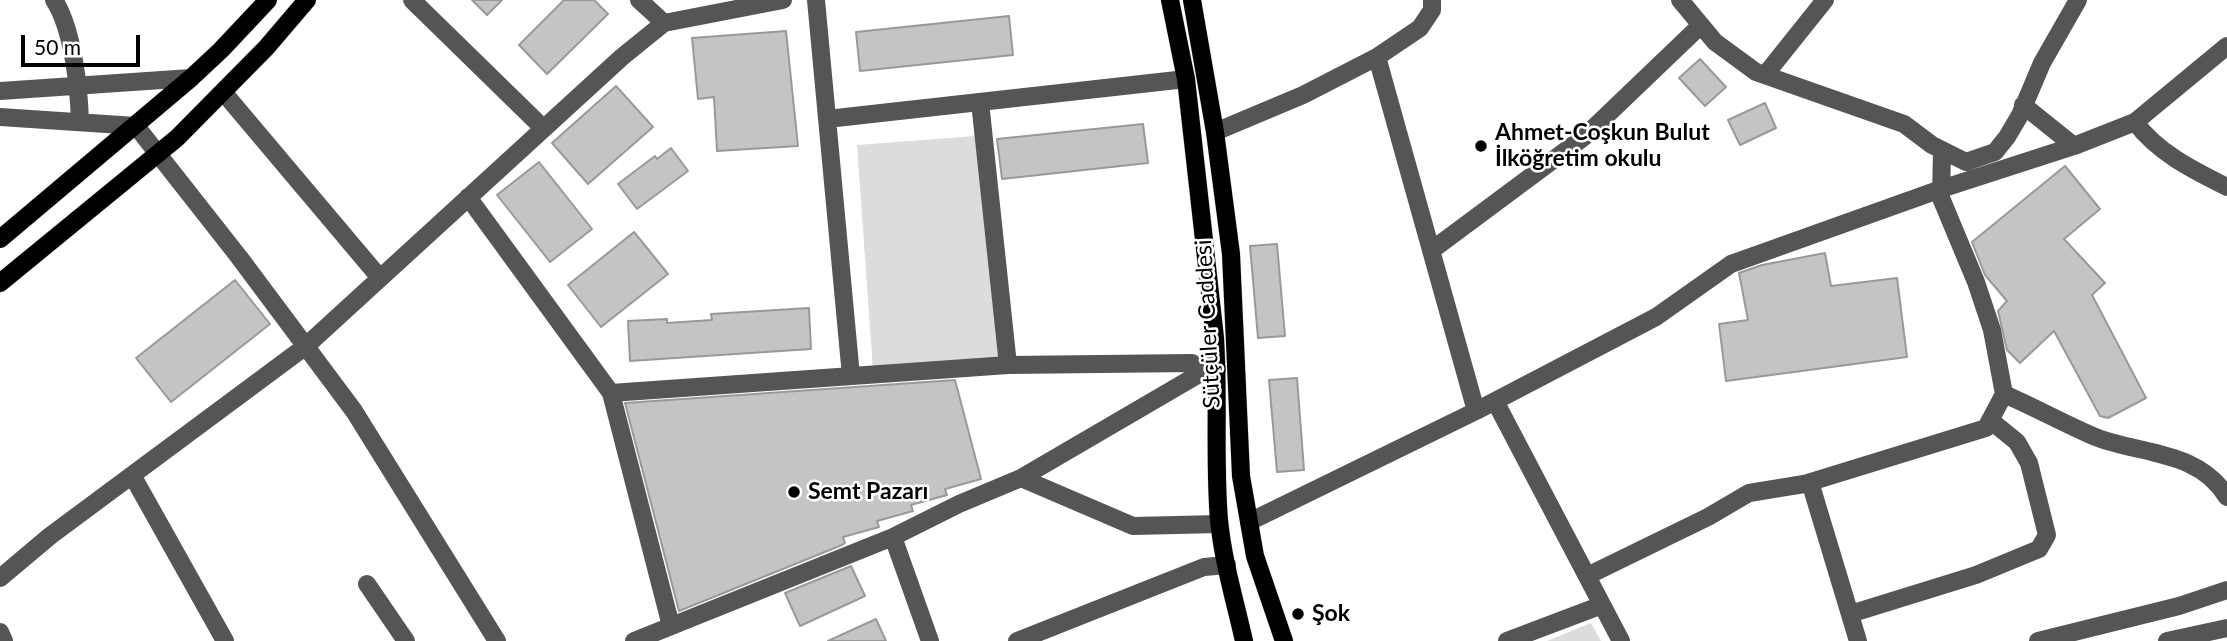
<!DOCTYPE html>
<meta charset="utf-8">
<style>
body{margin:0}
#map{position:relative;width:2227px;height:641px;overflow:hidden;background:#fff;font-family:Lato,sans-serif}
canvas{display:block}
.scale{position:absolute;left:21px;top:35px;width:119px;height:32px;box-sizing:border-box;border:4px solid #000;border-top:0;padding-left:9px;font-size:21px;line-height:24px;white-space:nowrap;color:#000;-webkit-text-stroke:5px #fff;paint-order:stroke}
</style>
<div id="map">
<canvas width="2227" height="641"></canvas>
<div class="scale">50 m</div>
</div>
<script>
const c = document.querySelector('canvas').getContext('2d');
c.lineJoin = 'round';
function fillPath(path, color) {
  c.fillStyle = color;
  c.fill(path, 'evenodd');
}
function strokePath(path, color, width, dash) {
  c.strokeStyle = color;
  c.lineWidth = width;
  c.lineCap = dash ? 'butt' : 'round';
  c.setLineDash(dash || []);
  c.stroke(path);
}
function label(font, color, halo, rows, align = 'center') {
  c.font = font + ' Lato,sans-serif';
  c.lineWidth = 5;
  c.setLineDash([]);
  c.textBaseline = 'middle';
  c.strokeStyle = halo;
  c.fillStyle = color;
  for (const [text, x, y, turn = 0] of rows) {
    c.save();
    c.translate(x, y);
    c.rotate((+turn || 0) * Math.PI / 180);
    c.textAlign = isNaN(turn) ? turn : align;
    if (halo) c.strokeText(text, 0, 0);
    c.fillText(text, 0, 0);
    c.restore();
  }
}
const green = new Path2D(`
 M975,136L999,360L873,370L857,145Z
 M1591,623L1601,641H1547Z`);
const building = new Path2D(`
 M472,0H502L487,15Z
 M564,0H594L608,14L547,74L519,45Z
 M1009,16L1013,55L860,71L856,32Z
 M786,31L798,146L717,151L714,97L698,99L692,38Z
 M1700,59L1726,87L1705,106L1679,78Z
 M616,86L653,127L588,184L552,143Z
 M1765,103L1776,128L1740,145L1728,120Z
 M1143,124L1148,163L1002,179L997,139Z
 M671,148L688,171L637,209L618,184L655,156L657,159Z
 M539,162L592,229L550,262L497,195Z
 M2065,166L2100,209L2064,239L2105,283L2092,295L2146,398L2108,418L2100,416L2054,331L2020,363L2007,350L1998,311L2007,301L1985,275L1972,242Z
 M634,232L668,274L601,327L568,285Z
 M1277,244L1285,336L1258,338L1250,246Z
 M1825,253L1831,286L1897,278L1907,357L1726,381L1719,324L1748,320L1739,273L1762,265Z
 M235,280L270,324L171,402L136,358Z
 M809,308L811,349L630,361L628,321L667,319V323L712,320L711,314Z
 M1297,378L1304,470L1277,472L1269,380Z
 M955,380L981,479L945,489L947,495L911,505L913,511L877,521L879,527L843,537L845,543L842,545L679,611L625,403Z
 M851,566L865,596L800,626L785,593Z
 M876,619L886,641H828Z`);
const minor = new Path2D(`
 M54,0C73,29 79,88 80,122
 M412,0L543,128
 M639,0L664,23
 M816,0L851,376
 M1680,0L1715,42L1756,72L1904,124L1932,145L1966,162L1995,152L2007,137L2020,115L2042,63L2078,0
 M1377,57L1476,411
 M1765,75L1825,0
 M0,91L191,78
 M224,93L380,278
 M980,102L1008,365
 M2023,105L2074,146
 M0,117L136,126L239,257L354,411L497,641
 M827,119L1186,79
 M2135,122C2158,153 2193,170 2227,187
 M1215,132L1303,95L1377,57L1420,28L1432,10V0
 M468,197L611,393L671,626
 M1432,250L1584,137L1701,25
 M611,393L1008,365L1192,363L1206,370
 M2004,394C2034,407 2063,423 2093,436C2138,455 2198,449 2227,497
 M1495,401L1621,641
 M132,475L225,641
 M1021,478L1133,526L1219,524
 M1810,482L1858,641
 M1249,522L1476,411L1656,317L1731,264L1941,189L2074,146L2135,122L2227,46
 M893,537L930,641
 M1587,576L1708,517L1749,493L1804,484L1986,428L2004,394L1992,330L1976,282L1941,198L1942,150
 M0,578L50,536L306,346L622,57L664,23L783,0
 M367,584L406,641
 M1850,614L1976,575L2039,549L2047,535L2029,463L2017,442L1990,420
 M0,632L4,641
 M634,641L893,537L959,504L1021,478L1206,370L1217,369
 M1017,641L1204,567L1227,565
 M1507,641L1602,605
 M2038,641L2179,606L2227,590
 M2167,641L2227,628`);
const major = new Path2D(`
 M1170,0L1186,79L1215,338C1219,399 1214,460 1219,520C1223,561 1235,601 1244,641
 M1192,0L1215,132L1231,254L1241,476L1255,556L1284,641
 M0,239L191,78L221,50L268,0
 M0,283L177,138L266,48L307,0`);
const markers = [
 [1481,146,7,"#000"],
 [794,492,7,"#000"],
 [1298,614,7,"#000"]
];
const poiNames = [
 ["Ahmet-Coşkun Bulut",1495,133],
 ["İlköğretim okulu",1495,159],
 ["Semt Pazarı",808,492],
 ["Şok",1312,614]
];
const streetNames = [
 ["Sütçüler Caddesi",1208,324,-93]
];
fillPath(green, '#dcdcdc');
fillPath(building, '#c4c4c4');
strokePath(building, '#999', 2);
strokePath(major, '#dbdbdb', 19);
strokePath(minor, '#555', 18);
strokePath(major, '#000', 18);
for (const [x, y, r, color] of markers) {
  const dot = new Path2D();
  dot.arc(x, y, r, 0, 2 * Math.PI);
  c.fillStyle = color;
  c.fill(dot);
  strokePath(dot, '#fff', 2.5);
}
label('bold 23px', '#000', '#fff', poiNames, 'left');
label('23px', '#000', '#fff', streetNames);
</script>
